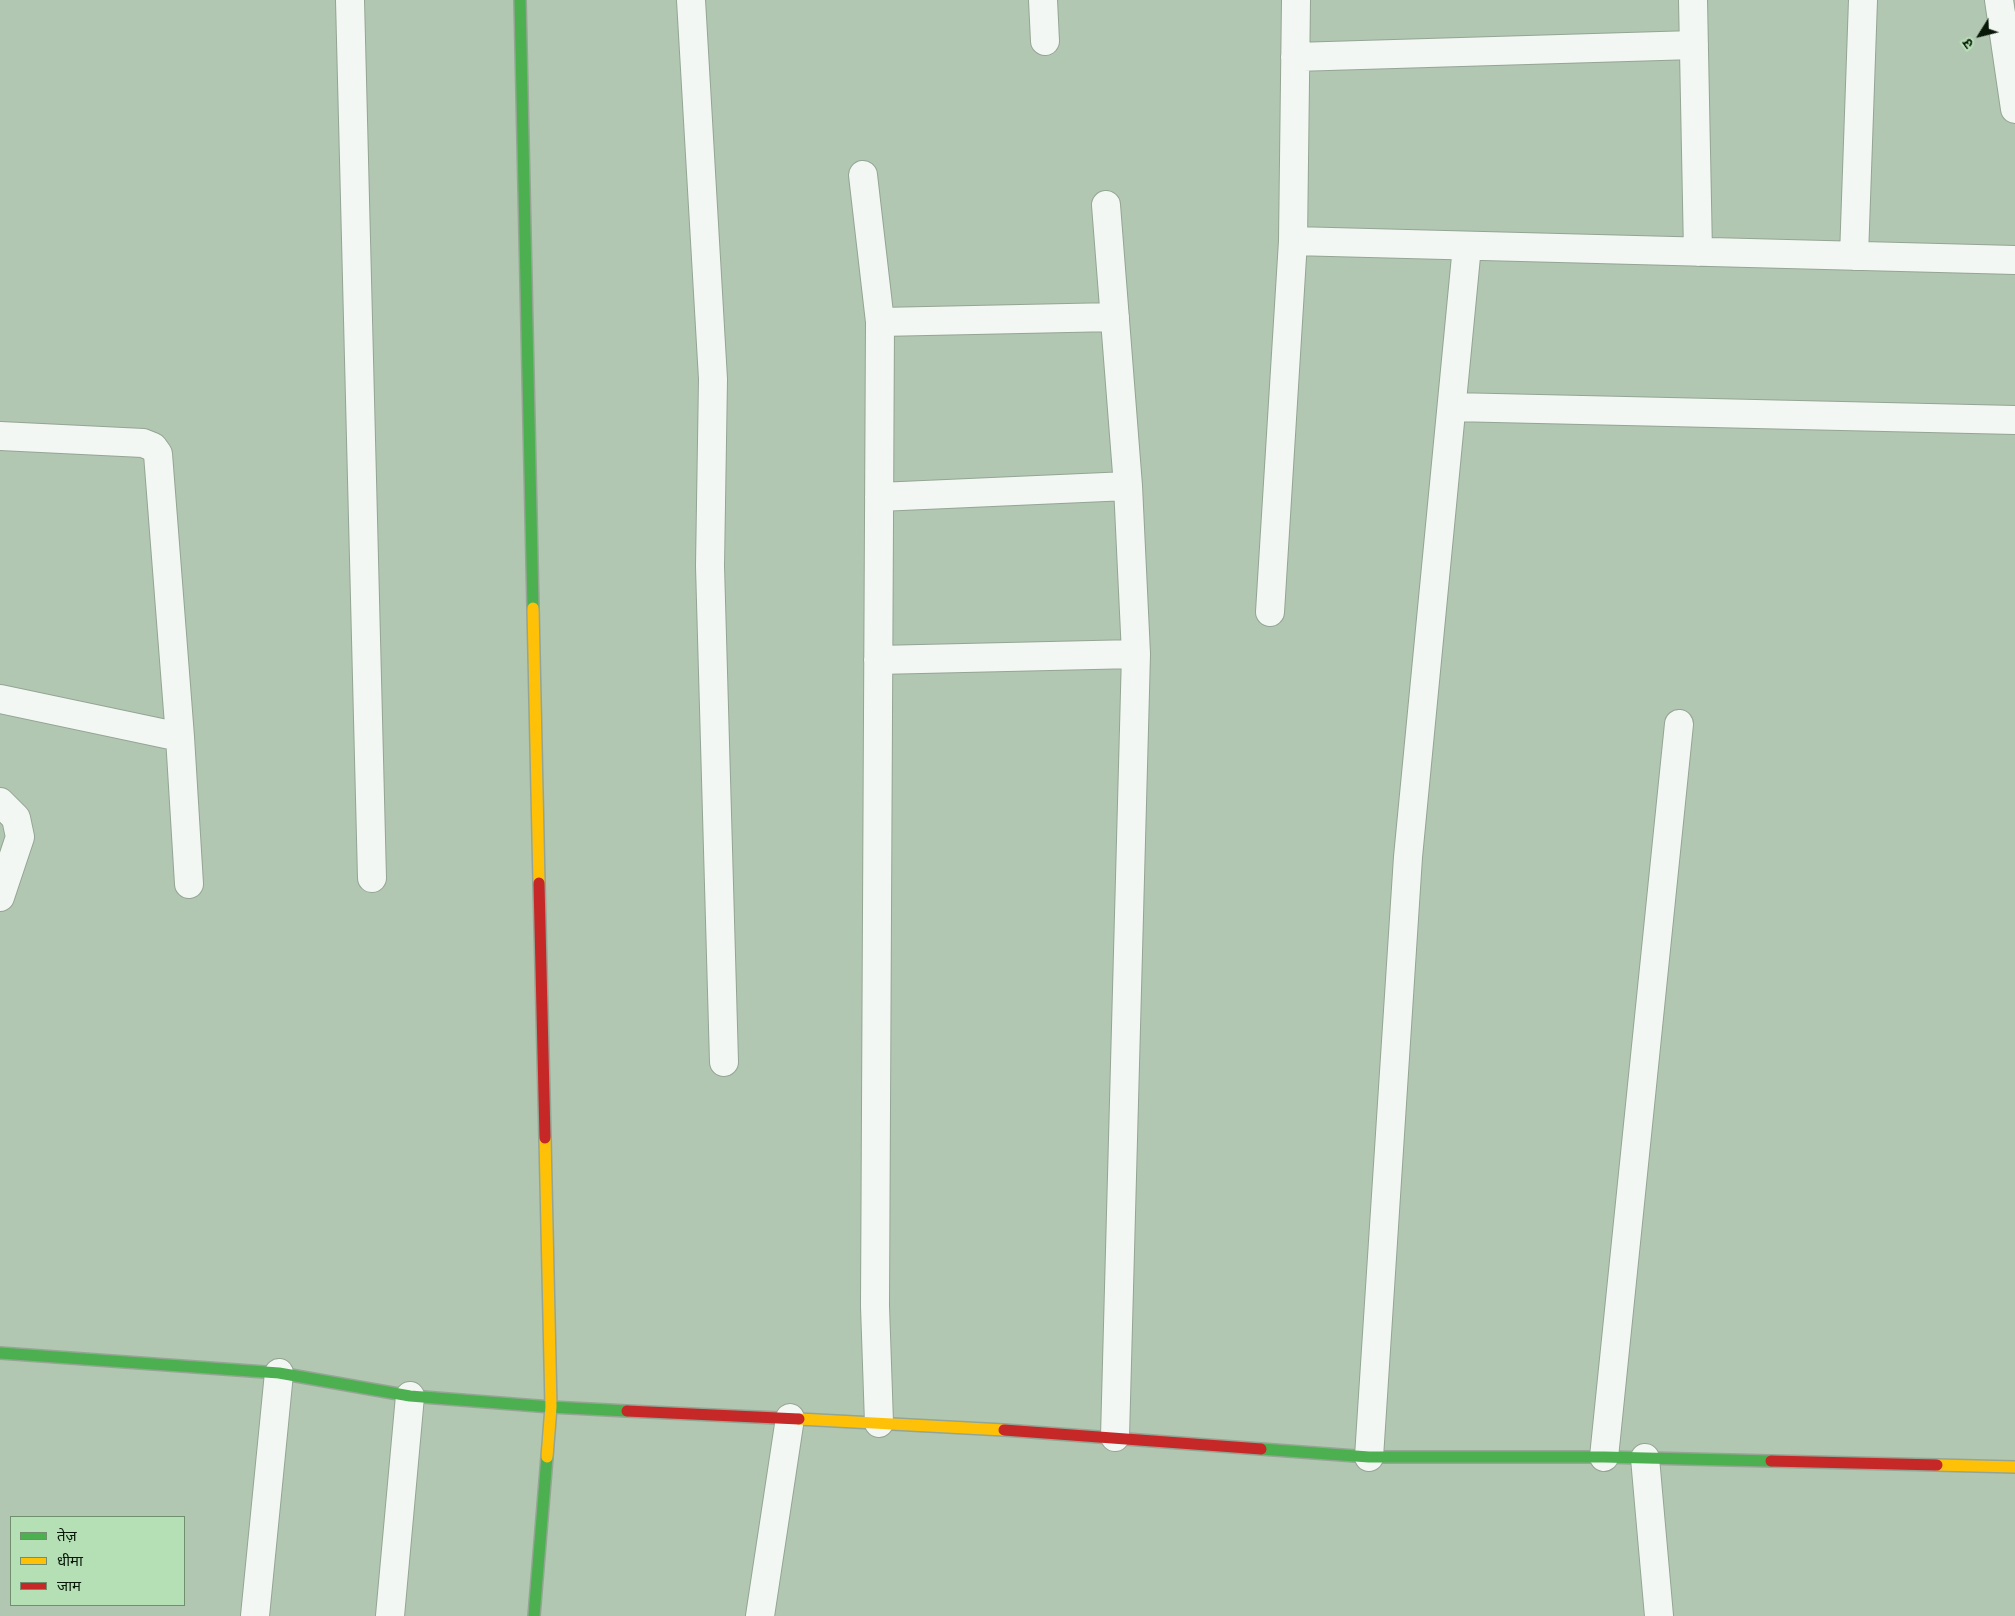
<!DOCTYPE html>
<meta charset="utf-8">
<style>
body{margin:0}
#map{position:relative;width:2015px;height:1616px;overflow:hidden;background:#b1c7b1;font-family:Manrope,"Noto Sans Devanagari",sans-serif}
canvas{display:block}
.legend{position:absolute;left:10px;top:1516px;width:175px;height:90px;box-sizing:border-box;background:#b5dfb4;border:1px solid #708f6f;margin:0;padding:6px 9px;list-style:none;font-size:15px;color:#081708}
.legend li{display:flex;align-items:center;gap:10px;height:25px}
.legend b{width:25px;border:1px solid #708f6f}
.north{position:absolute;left:1955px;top:10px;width:50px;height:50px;-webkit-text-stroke:4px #b5dfb4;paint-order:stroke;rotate:234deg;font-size:14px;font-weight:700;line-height:20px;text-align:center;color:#081708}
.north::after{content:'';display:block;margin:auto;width:18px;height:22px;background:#081708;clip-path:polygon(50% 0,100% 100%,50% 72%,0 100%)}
</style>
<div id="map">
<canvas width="2015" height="1616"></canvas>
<ul class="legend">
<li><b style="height:6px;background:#4caf50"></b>तेज़</li>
<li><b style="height:6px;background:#ffc107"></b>धीमा</li>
<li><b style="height:6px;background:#c62828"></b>जाम</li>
</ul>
<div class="north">उ</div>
</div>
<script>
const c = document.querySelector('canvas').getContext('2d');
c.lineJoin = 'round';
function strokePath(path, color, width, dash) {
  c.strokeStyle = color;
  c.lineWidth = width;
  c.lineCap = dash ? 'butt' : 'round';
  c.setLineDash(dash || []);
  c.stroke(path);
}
const street = new Path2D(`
 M350,0L372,878
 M691,0L713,379L710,566L724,1062
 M1043,0L1045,41
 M1693,0L1698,252
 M1999,0L2015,109
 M1295,57L1694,45
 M863,175L880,322L875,1306L879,1423
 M1106,205L1128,486L1136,654L1115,1437
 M1293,241L2015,260
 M1854,256L1863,0
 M880,322L1115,317
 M1452,407L2015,420
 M0,436L143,443L153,447L158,454L180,737L189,884
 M879,497L1128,486
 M1270,612L1293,241L1296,0
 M878,660L1136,654
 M0,699L180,737
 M0,802L16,818L20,837L0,897
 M1369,1457L1408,857L1467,246
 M1604,1457L1679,724
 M1645,1458L1659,1616
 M255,1616L279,1373
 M390,1616L410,1396
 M760,1616L790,1418`);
const fast = new Path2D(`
 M520,0L533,608
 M0,1353L279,1373L410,1396L551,1407L627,1411
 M1261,1449L1369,1457H1604L1771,1461
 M534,1616L547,1457`);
const slow = new Path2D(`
 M533,608L539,883
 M545,1138L551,1407L547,1457
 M799,1419L1004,1430
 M1937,1465L2015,1467`);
const jam = new Path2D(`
 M539,883L545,1138
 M627,1411L799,1419
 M1004,1430L1261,1449
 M1771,1461L1937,1465`);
strokePath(street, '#94a594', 30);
strokePath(fast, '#94a594', 14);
strokePath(slow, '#94a594', 14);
strokePath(jam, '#94a594', 14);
strokePath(street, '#f3f7f3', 28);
strokePath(fast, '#4caf50', 11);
strokePath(slow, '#ffc107', 11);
strokePath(jam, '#c62828', 11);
</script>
